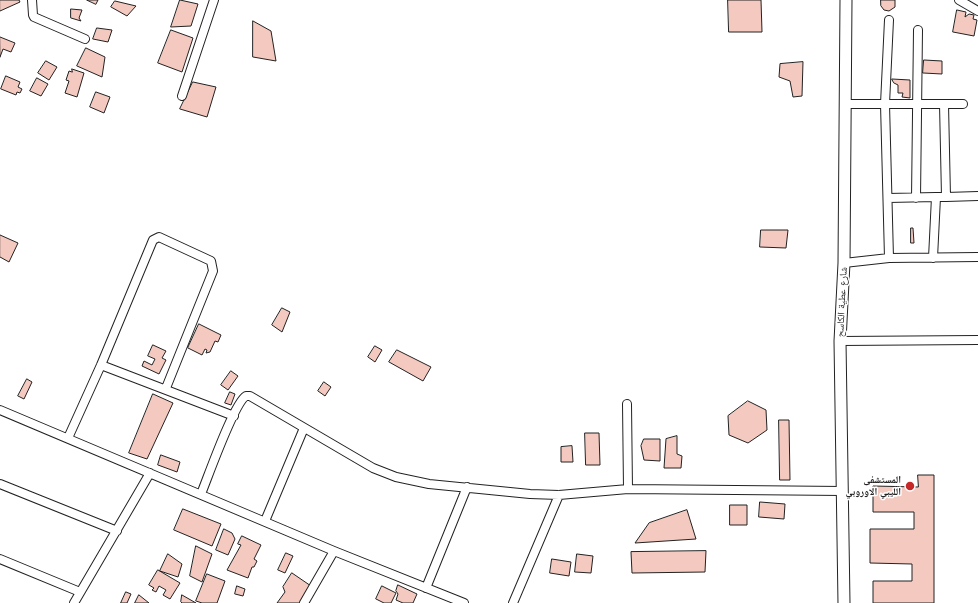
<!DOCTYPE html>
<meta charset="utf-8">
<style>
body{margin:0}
canvas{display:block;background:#fff}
</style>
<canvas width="978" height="603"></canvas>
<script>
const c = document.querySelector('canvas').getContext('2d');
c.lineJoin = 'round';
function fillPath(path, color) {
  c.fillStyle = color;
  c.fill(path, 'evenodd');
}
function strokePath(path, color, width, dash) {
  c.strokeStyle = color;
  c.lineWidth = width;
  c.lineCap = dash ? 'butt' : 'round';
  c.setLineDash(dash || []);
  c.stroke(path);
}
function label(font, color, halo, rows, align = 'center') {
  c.font = font + ' "Work Sans","Noto Naskh Arabic",sans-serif';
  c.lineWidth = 3;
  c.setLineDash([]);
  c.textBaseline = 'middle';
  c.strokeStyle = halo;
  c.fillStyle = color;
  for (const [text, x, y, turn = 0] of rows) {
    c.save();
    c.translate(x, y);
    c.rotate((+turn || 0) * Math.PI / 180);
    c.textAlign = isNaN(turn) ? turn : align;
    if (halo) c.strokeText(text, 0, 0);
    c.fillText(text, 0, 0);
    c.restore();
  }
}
const building = new Path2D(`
 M0,0H19L20,2L0,11Z
 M87,0H98L96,4Z
 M180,0L198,4L191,26L171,27Z
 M728,0H761L762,32H729Z
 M881,0H895V7L889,11L884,10L881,6Z
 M115,1L136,6L127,16L111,7Z
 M71,9L82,10L79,18L81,21L71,18Z
 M957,10L966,12L965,17L969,14L974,15L973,19L977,20L974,36L953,32Z
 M253,21L271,31L276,61L253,57Z
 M97,28L112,30L108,42L93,39Z
 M171,30L193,38L182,72L158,63Z
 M0,37L15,43L11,52L3,49L0,57Z
 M86,48L105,57L102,77L77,66Z
 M924,60L942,61V74L923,73Z
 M46,61L57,67L49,80L38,73Z
 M803,62L802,96L793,97L790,81L779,77L780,64Z
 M72,69L84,73L77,97L65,93L69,81L66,80L69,71L72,72Z
 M6,76L20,82L18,87L22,89L20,93L17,92L16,95L1,89Z
 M37,78L48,84L41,96L30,91Z
 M892,79L910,80V98L902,97L903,93H898V85L894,83Z
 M193,82L216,87L207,117L180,109Z
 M96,92L110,97L104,113L90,107Z
 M911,228H913L914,243H911Z
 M761,230H788L786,248L760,247Z
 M0,235L18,243L9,262L0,257Z
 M282,308L290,312L282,332L272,325Z
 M199,324L221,335L218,342L215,341L210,352L206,353L207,350L205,349L202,355L188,348Z
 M153,345L166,351L162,358L166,360L159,374L142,366L144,361L152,365L155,359L148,356Z
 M375,346L382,350L375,362L368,357Z
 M397,350L431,367L423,381L389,362Z
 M231,371L238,376L228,390L221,385Z
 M27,379L32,382L24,399L18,396Z
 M324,382L331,387L325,396L318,391Z
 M230,392L235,394L231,405L225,403Z
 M153,394L173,403L147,459L129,453Z
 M748,401L766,410L767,430L748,443L729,435L728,416Z
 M779,420H789L790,480H780Z
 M585,433H599L600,465H586Z
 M677,436V454L682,456L681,468H664L666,439Z
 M644,439H660V461L644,460L641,446Z
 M572,446L573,462H561V447Z
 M161,455L180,462L177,472L158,465Z
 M918,475H934V603H873V581H912V564L870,563V529H914V512H873V486L918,487Z
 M760,502L785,504L784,519L759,517Z
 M730,505H747V525H730Z
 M183,509L221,524L212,546L174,530Z
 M687,510L696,539L635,543L649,523Z
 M224,529L232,533L235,539L228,555L216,550Z
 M242,536L261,545L254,559L257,561L254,567H252L248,578L227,570L241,545L238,544Z
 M196,546L212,554L202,582L190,576Z
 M706,551L705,572L632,573L631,552Z
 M286,553L293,556L285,573L278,570Z
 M168,554L182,564L178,577L160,571Z
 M577,554L593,556L591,573L575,572Z
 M552,559L571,562L569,576L550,573Z
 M158,570L180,583L170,599L163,595L166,590L159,586L156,592L152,590L154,588L149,585Z
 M292,573L311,586L300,603H277L285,592L283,587Z
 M207,574L225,581L217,603H202L196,601Z
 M398,585L417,594L413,603H403L396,600L398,594L396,591Z
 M237,586L245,589L243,596L235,594Z
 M382,586L396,593L391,603H384L376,599Z
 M126,592L131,594L127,603H121Z
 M139,595L149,603H135Z
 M182,595L196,603H182L181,602Z`);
const street = new Path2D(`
 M32,0L33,15L34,17L85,39
 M959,0L978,11
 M889,20L885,104L889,258
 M182,96L214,0
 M844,104H963
 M946,197L978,196
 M888,198L936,197
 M916,198L918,30
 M933,258L936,197H946L944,104
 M844,263L889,258L978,257
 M840,341L978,340
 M101,365L234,416
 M627,404L628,489L843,491
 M0,410L334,551L464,603
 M68,438L101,365L153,240L159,237L211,261L213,271L166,388
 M0,484L117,531
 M201,494C208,477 234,403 246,396H250L373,468L396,477L429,484L530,494L559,495L628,489
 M265,521L304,428
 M0,559L80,592
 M426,588L467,487
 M74,603L150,473
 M304,603L334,551
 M513,603L559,495`);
const secondary = new Path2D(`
 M844,603L840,341L844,263L846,0`);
const markers = [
 [910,486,5,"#c62828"]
];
const streetNames = [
 ["شارع عطية الكاسح",842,302,-87]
];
const poiNames = [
 ["المستشفی",901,480],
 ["الليبي الاوروبي",901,492]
];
fillPath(building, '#f3c9c0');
strokePath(building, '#222', 1);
strokePath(street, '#222', 10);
strokePath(secondary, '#222', 13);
strokePath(street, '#fff', 8);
strokePath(secondary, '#fff', 11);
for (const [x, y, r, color] of markers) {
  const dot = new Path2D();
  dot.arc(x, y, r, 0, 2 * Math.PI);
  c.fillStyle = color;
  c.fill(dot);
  strokePath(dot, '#fff', 1.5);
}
label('10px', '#222', '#fff', streetNames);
label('bold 10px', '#222', '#fff', poiNames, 'right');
</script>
